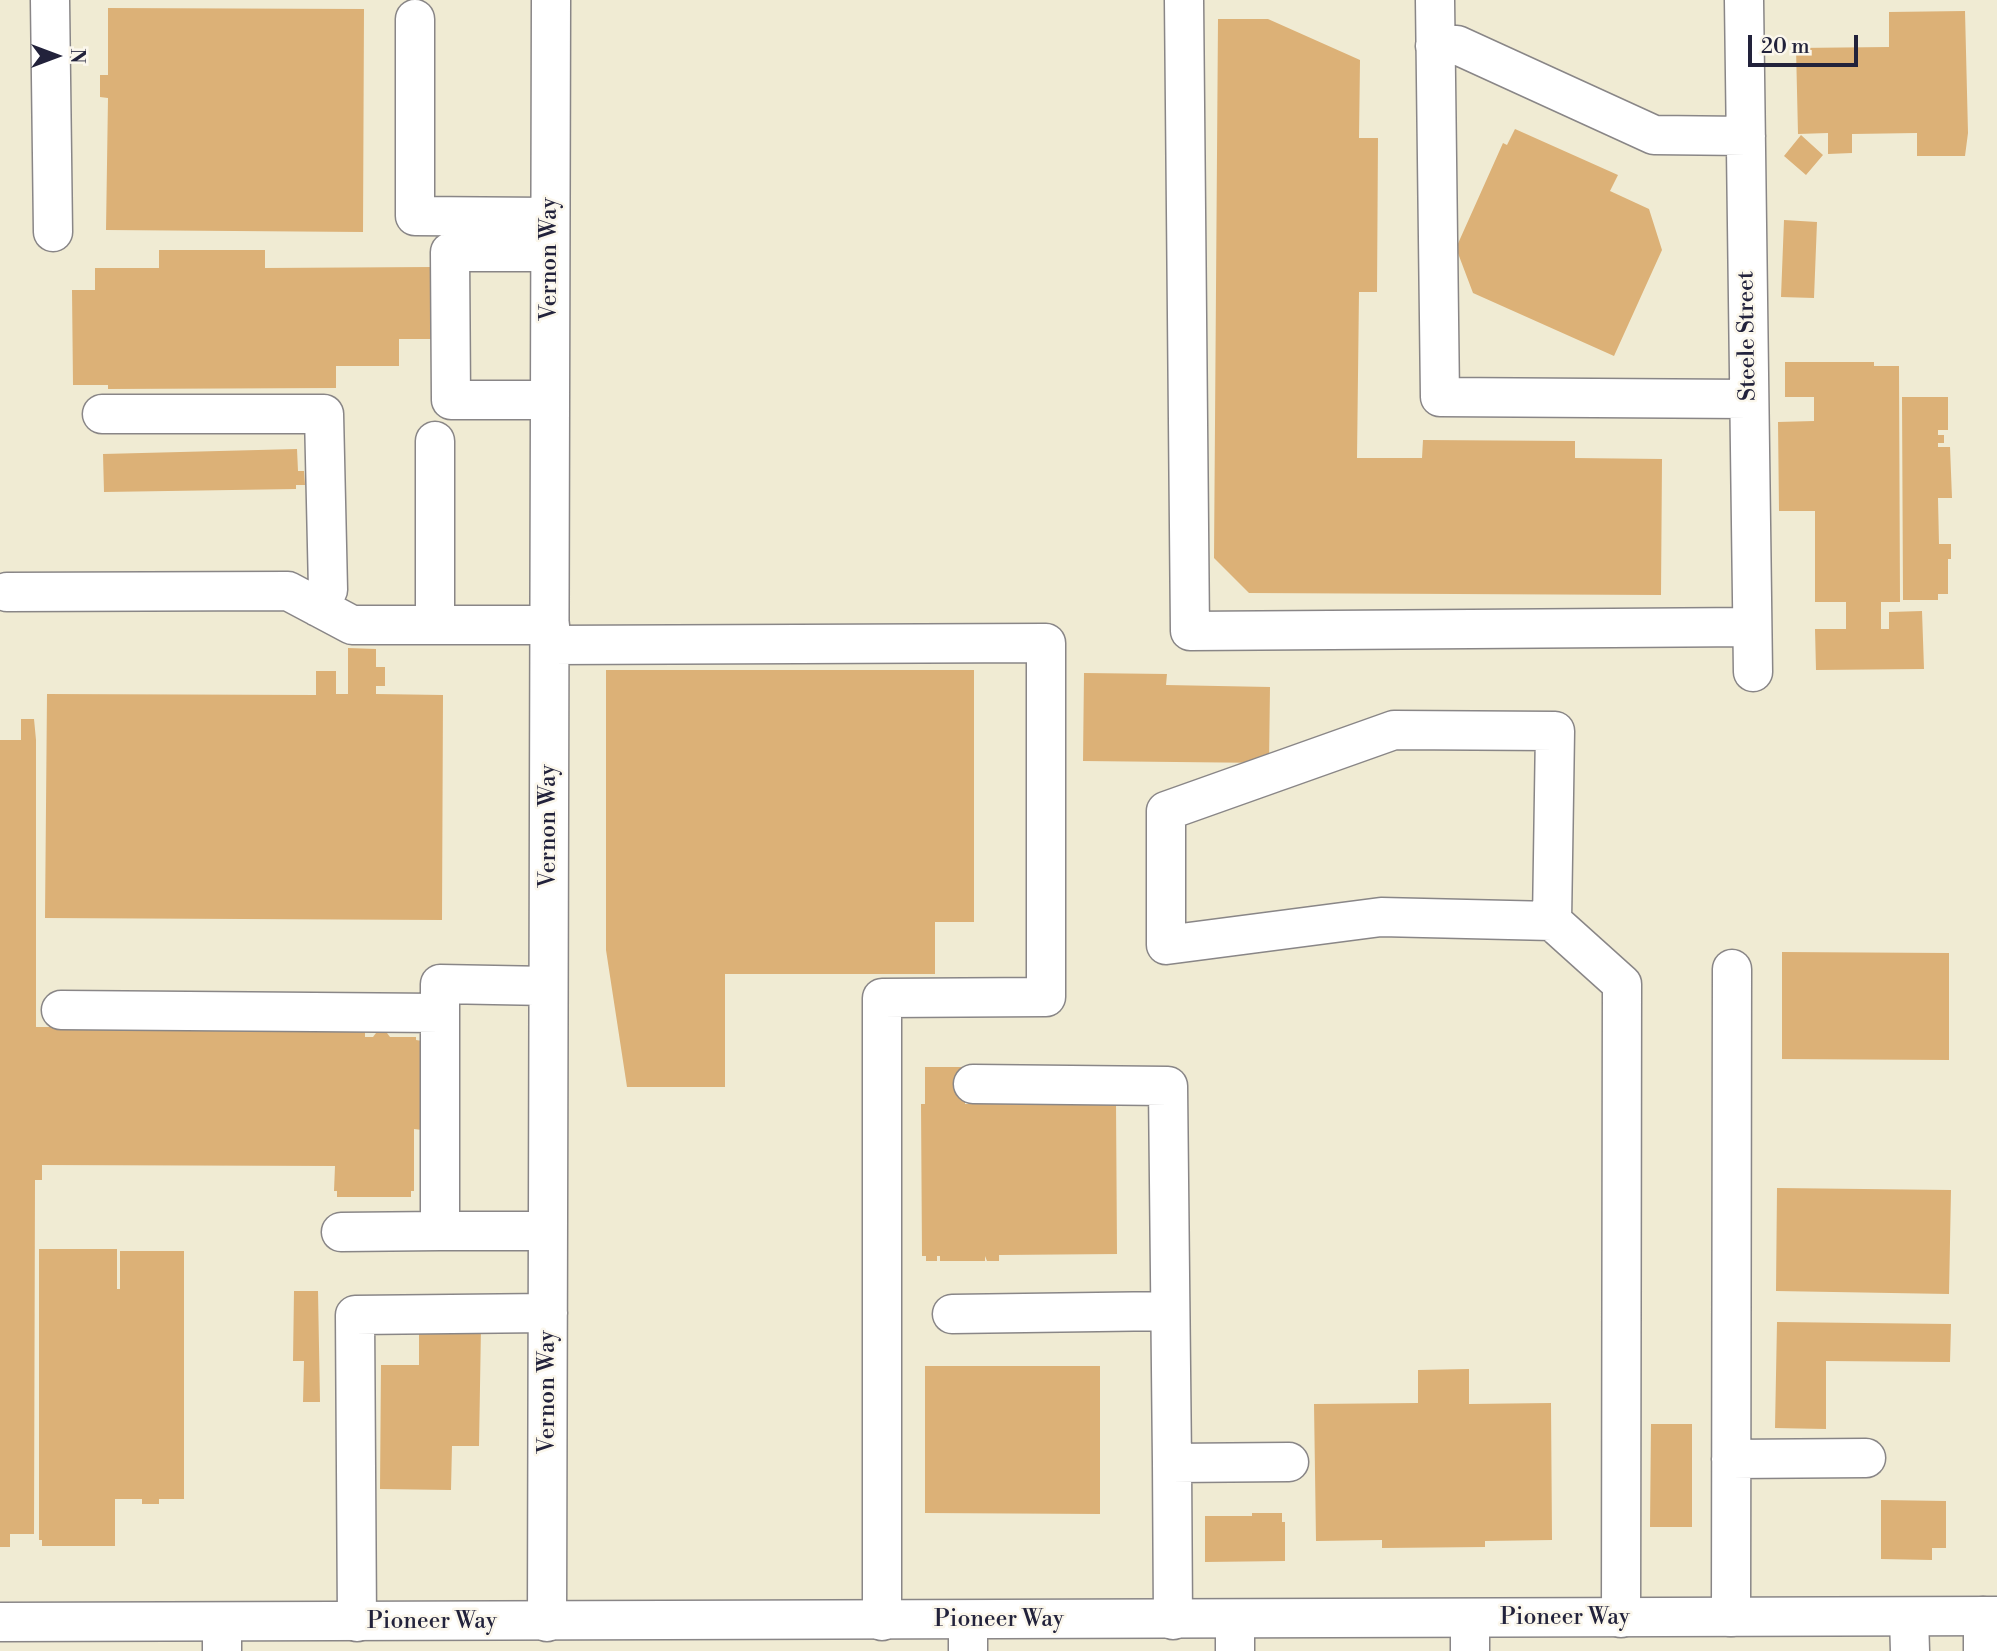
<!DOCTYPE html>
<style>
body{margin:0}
#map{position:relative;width:1997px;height:1651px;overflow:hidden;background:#f0ebd3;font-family:"Libre Bodoni",serif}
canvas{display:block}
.north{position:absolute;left:21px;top:21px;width:70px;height:70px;-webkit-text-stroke:5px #fbf7ec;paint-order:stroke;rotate:90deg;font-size:19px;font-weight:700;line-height:28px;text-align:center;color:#22223b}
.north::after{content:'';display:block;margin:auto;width:24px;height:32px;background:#22223b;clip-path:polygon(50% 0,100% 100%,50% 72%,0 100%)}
.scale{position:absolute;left:1748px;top:35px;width:110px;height:32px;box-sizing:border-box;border:4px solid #22223b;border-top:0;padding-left:9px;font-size:21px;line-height:24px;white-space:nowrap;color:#22223b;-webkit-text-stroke:5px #fbf7ec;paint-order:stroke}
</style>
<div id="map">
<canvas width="1997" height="1651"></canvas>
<div class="north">N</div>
<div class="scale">20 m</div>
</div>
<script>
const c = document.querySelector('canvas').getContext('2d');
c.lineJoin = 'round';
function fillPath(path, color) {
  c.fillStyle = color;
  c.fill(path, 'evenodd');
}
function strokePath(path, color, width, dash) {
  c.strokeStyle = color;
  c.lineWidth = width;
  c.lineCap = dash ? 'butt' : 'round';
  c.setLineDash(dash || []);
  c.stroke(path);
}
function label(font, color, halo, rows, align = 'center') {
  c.font = font + ' "Libre Bodoni",serif';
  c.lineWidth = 5;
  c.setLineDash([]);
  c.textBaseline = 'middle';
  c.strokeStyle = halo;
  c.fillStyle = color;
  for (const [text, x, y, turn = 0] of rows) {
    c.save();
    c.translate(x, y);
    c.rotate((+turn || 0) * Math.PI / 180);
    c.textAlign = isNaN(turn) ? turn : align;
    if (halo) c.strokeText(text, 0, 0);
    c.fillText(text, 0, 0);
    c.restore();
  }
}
const building = new Path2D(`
 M108,8L364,9L363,232L106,230L108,98L100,97V75H108Z
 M1965,11L1968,133L1965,156H1917V133L1852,134V153L1828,154V133L1798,134L1796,48L1889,47V12Z
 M1218,19H1268L1360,60L1359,138H1378L1377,292H1359L1357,458H1422L1423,440L1575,441V458L1662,459L1661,595L1249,593L1214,558Z
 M1515,129L1618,175L1610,191L1649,209L1662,250L1614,356L1473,293L1456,248L1503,143L1507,145Z
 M1801,135L1823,155L1806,175L1784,156Z
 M1784,220L1817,222L1814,298L1781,297Z
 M159,250H265V268L432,267V339H399V366H336V388L108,389V385H73L72,290H95V268H159Z
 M1785,362H1874V366H1899L1900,602H1881V629H1889V612L1922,611L1924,669L1816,670L1815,629H1846V602H1815V511H1779L1778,422L1814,421V397H1785Z
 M1902,397H1948V430H1938V435H1944V443H1938V447H1950L1952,498H1938L1939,544H1951V559H1948V594H1938V600H1903Z
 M297,449L298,471H304L305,485H296V489L104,492L103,454Z
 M348,648L376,649V667H385V686H376V694L443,695L442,920L45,918L47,694L316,695V671H336V694H348Z
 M606,670H974V922H935V974H725V1087H627L606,950Z
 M1084,673L1167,674L1166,685L1270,687L1269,763L1083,761Z
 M21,719H34L36,740V1027H365V1037H373L376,1033H387L390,1037H416V1040L422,1041V1130L414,1129V1191H411V1197H337V1191H334L335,1166L42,1165V1180H35L34,1534H10V1547H0V740H21Z
 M1782,952L1949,953V1060L1782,1059Z
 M925,1067H965V1104L1116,1103L1117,1254L999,1255V1261H987L985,1256V1261H940V1256H937V1261H926V1256H922L921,1104H925Z
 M1777,1188L1951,1190L1949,1294L1776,1291Z
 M39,1249H117V1289H120V1251H184V1499H159V1504H142V1499H115V1546H42V1540H39Z
 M294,1291H318L320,1402H303L304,1361H293Z
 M1777,1322L1951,1324L1950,1362L1826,1361V1429L1775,1428Z
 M419,1326L481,1327L479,1446H452L451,1490L380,1489L381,1365H419Z
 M925,1366H1100V1514L925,1513Z
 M1469,1369V1404L1551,1403L1552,1540L1485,1541V1547L1382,1548V1540L1316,1541L1314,1404L1418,1403V1370Z
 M1651,1424H1692V1527H1650Z
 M1881,1500L1946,1501V1548H1932V1560L1881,1559Z
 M1252,1513H1282V1522H1285V1561L1205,1562V1516H1252Z`);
const minor = new Path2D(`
 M50,0L53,232
 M1184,0L1190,631L1752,627
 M1435,0L1440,397L1749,399
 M1744,0L1753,672
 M415,19V216L550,217
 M1435,46L1457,45L1654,135L1746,136
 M550,252H450L451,400H550
 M102,414H324L328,590L318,607
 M435,441V625
 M7,592L288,591L352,625H550
 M550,645L1046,643V997L882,998V1621
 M1552,921L1555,731L1394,730L1166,811V945L1381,917L1552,921L1622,984L1621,1618
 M61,1010L440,1013
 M973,1084L1168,1086L1172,1463
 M548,1231H440V984L548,986
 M341,1232L440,1231
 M952,1314L1170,1311
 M1731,1459L1866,1458
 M1983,1616V1651
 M1731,1617L1732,969
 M1909,1617L1910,1651
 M1470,1619V1651
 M1173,1620L1172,1463L1289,1462
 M968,1621V1651
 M222,1622V1651
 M357,1622L355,1315L548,1313
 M547,1622L551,0
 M1235,1651V1620`);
const major = new Path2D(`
 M0,1622L1997,1616`);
const streetNames = [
 ["Vernon Way",550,259,-90],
 ["Steele Street",1748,336,-91],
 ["Vernon Way",549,826,-90],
 ["Vernon Way",548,1392,-90],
 ["Pioneer Way",1565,1618],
 ["Pioneer Way",999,1620],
 ["Pioneer Way",432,1622]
];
fillPath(building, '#dcb177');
strokePath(minor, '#898687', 41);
strokePath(major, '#898687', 41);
strokePath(minor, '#fff', 38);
strokePath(major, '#fff', 38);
label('23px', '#22223b', '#fbf7ec', streetNames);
</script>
